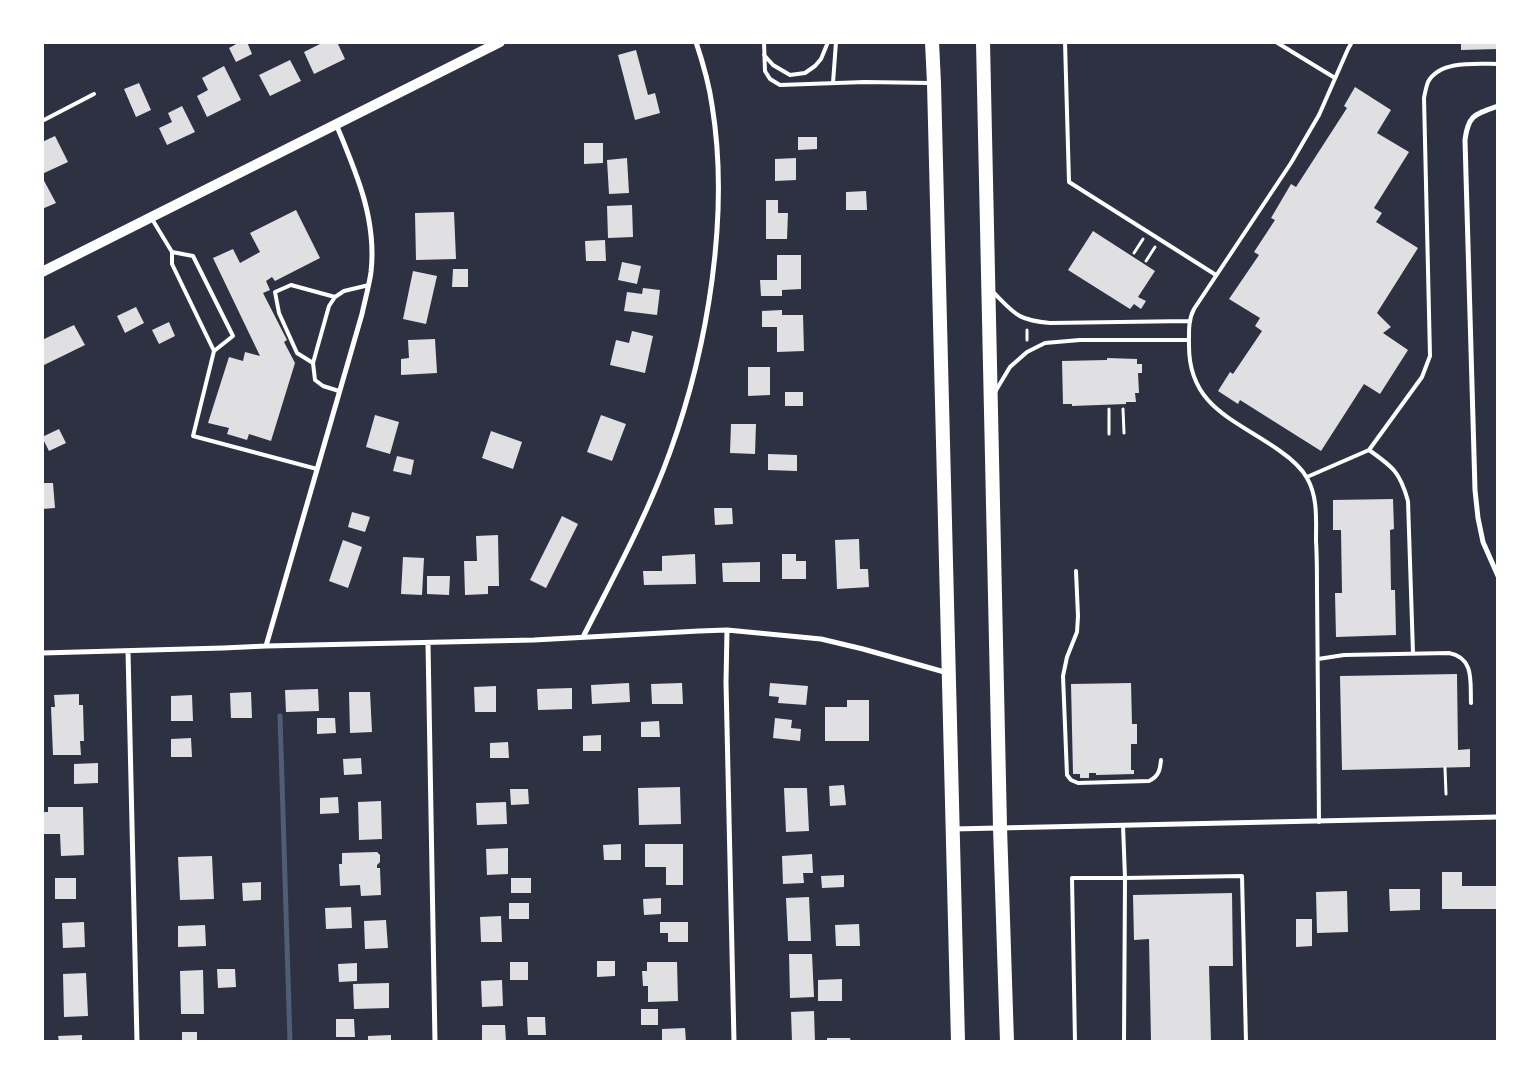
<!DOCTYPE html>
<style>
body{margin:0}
#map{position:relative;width:1540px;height:1084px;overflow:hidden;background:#2d3142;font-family:Karla,sans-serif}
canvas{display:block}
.frame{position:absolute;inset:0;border:44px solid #fff;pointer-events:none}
</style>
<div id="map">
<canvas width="1540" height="1084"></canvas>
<div class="frame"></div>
</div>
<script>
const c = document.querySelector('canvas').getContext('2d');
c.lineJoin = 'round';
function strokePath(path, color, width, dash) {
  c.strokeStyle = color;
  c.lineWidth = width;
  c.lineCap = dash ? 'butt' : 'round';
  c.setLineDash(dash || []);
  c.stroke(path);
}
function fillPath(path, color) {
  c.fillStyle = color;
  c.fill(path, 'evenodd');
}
const stream = new Path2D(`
 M280,716L290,1042`);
const building = new Path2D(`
 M240,42H247L252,54L236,62L229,48Z
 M324,42H337L345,59L314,74L304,52Z
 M1461,42H1498V49L1461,50Z
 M636,50L648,95L655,93L660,113L635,120L618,55Z
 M290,60L301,81L270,96L259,75Z
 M224,66L241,100L207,117L197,96L208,90L202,78Z
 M139,83L151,110L136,117L124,89Z
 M1355,87L1391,110L1377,133L1409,152L1374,208L1382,213L1376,222L1418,248L1377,313L1391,327L1383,333L1408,350L1380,394L1364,384L1321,451L1240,400L1238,404L1218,391L1230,372L1233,374L1262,331L1255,326L1260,318L1229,299L1259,255L1254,252L1275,220L1271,218L1291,184L1296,187L1347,108L1344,106Z
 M182,106L195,132L167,145L159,128L172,122L168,113Z
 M55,136L68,162L42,174V142Z
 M798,137H817V149L798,150Z
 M584,143H603V163L584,164Z
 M627,158L629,193L609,194L607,160Z
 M796,158V180L775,181V159Z
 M42,177L56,203L42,209Z
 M866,191L867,210H846V192Z
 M766,200H778V213H788L787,239H766Z
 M632,205L633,237L608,238L607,206Z
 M296,210L320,258L275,281L272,277L266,281L270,290L263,293L287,340L284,342L295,363L271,441L249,434L247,440L227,434L229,428L208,423L229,357L243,361L245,352L260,356L213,258L233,249L240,263L260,252L250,233Z
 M454,212L456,259L416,260L415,213Z
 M1093,231L1155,271L1138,297L1146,301L1141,309L1134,304L1130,309L1068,270Z
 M605,240L606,261H586L585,241Z
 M777,255H801V289L782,290V296H761L760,280H777Z
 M622,262L641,266L637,284L618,280Z
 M453,269H468V287H452Z
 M413,271L437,276L426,324L403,319Z
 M643,288L660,290L657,315L624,311L627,292L642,294Z
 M136,307L144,323L125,333L117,316Z
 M782,310V315H803L804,351L777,352V327H762V311Z
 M169,322L175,336L159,344L152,330Z
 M74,325L85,345L42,366V340Z
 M632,331L653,336L645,373L610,365L616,340L629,343Z
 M435,339L437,373L401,375V359L409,358L408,340Z
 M1107,358L1137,359V364H1142V373H1138L1139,393H1135L1136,402H1126V404L1072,406V404H1063L1062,361L1107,360Z
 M748,367H770V395L748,396Z
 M785,392H803V406H785Z
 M375,415L399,422L390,454L366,447Z
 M601,415L626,424L612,461L587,452Z
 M731,424H756L755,454L730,453Z
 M59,429L66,443L49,451L42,437Z
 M491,431L522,442L513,469L482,458Z
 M768,454L797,455V471L768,470Z
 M397,456L414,460L411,475L393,471Z
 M42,483H53L55,508L42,509Z
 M1393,499L1394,529L1390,530L1391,590H1395L1396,635L1336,637L1335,593H1342L1341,530H1333V500Z
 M714,508H732L733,524L715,525Z
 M352,512L370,517L365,532L348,527Z
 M562,516L578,524L546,588L530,580Z
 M498,535L499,586H488V594L465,595L464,561H477L476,536Z
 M859,539L860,569H868L869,587L837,589L835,540Z
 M343,540L362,547L348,588L329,581Z
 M695,554L696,584L644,585L643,571H662V556Z
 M782,554H796V561H806V579H782Z
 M403,557L424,558L422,595L401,594Z
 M760,562V582H723L722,563Z
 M427,576H450L449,595L427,594Z
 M1457,674L1458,750L1470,749V767L1342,770L1340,676Z
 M629,683L630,702L592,704L591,685Z
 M682,683L683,704H652L651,684Z
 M770,683L808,686L806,705L778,703L779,697L769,696Z
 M1131,683L1132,724H1137V744H1131V770H1134V774L1096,775V773H1089V778H1080V774H1073L1071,684Z
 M496,686V712H475L474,687Z
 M572,688V709L538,710L537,689Z
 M318,689L319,711L286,712L285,690Z
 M251,692L252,718H231L230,693Z
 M349,692H370L372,732L350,733Z
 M79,694V705H83L84,741H80L81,755H53L51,707H55L54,695Z
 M192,695L193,721H171V696Z
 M847,700H869V741H825V707H847Z
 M317,718H335L336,733L317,734Z
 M775,718L792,720L791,728L801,729L800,741L773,738Z
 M659,721L660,737H641V722Z
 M601,735V751H583V736Z
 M191,738L192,757H171V739Z
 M508,742L509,758H490V743Z
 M361,758L362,774L344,775L343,759Z
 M98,763V783L74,784V764Z
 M844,785L846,805L830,806L829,786Z
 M680,787L681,824L639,825L638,788Z
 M784,788H807L809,831L786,832Z
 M510,789H528L529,804L511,805Z
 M338,797L339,813L320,814V798Z
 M381,801L382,839L359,840L358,802Z
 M506,802L507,824L477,825L476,803Z
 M48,807H83L84,855L61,856L60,834H42V812H48Z
 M621,844V860H604L603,845Z
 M645,844H683V885H666V867H645Z
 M508,848V874L487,875L486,849Z
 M377,852L380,855V862L377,865V868H380L381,895L361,896L360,885L340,886L339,864H342V853Z
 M812,854L813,873H803L804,883L783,884L782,856Z
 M212,856L214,899L180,900L178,857Z
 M1442,872H1462V886H1496V909H1442Z
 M844,875V887L822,888L821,876Z
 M55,878H76V899H55Z
 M511,878H531V893H511Z
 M261,882V900L243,901L242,883Z
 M1389,889H1420V910L1390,911Z
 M1347,891L1348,932L1317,933L1316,892Z
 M1232,893L1233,966H1209L1211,1042H1151L1149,939L1134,940L1133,895Z
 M809,897L811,941H788L786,898Z
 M661,898V914L644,915L643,899Z
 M509,903H529V919H509Z
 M351,907L352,928L326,929L325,908Z
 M501,916L502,942H481L480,917Z
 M1296,919H1312V946L1296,947Z
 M386,920L388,948L365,949L364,921Z
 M84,922L85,947L63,948L62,923Z
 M660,922H688V942H668V933H660Z
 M859,924L860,946H836L835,925Z
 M205,925L206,946L178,947V926Z
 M789,954H812L814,997L790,998Z
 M597,961H615V976L597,977Z
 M510,962H528V980H510Z
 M647,962H677L678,1001L648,1002V986H643L642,971H647Z
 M357,963V981L339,982L338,964Z
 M217,969H235L236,987L218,988Z
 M203,970L204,1014H181L180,971Z
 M86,973L88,1016L64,1017L63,974Z
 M842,979V1001H818V980Z
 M502,980L503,1006L482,1007L481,981Z
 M389,983V1008L354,1009L353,984Z
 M641,1009H658V1025H641Z
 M814,1011L815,1042H792L791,1012Z
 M527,1017H545L546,1035H528Z
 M336,1019H354L355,1037H336Z
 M482,1025H505L506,1042H482Z
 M685,1028L686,1042H662V1029Z
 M182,1032H197V1042H182Z
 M82,1035V1042H59L58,1036Z
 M391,1035V1042H368V1036Z
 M827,1038H850L851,1042H827Z`);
const path = new Path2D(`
 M1134,253L1143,239
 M1146,261L1155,247
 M1027,330V340
 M1109,409V434
 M1123,409L1124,433
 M1445,768L1446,794`);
const service = new Path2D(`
 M764,42L765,71L770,79L780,85L865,82L931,83
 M1065,42L1069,182L1216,275
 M1276,42L1335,78
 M764,55L773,65L790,75L805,73L815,66L821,59L828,42
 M833,83L836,42
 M42,121L94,94
 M152,219L172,252V264L214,351L193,436L317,469
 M172,252L193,256L233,336L214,351
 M993,292C1015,314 1017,320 1050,323L1189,321
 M313,363L297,353L279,313L275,292L291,285L335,297
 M339,391L323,386L315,380L313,363L329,306L335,297L344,291L369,285
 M995,392L1010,367L1027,352L1045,343L1080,340H1189
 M1369,450C1393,467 1400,472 1408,501L1413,653
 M1307,477L1369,450L1422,377L1430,356L1424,98C1425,93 1426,87 1428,82C1440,60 1476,64 1498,64
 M1076,571L1078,616L1077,632L1067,657L1063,676L1067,775L1071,780L1078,783L1149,781C1159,776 1160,770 1161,760
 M1318,659L1344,655L1449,653C1475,658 1470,682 1471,703
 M1319,822C1318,744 1318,667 1317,590C1317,574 1317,557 1316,541C1316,520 1318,497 1307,478C1301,467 1290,458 1280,451C1237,420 1189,408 1189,346C1189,333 1188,320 1194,309L1291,163L1319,115L1348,49L1352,42
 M1123,825L1125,878L1242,876L1246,1042
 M1075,1042L1072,878H1125L1124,1042`);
const minor = new Path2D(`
 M1498,106C1475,114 1468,115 1465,140L1475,490L1478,518L1483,542L1498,576
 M727,630L726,682L734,1042
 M583,637C614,576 647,516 670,452C708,347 730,215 712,105C709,84 703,63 696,42
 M428,643L435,1042
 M266,646L362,314C365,300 369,286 371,272C377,219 356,172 336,124
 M128,651L137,1042
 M42,653L223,648L266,646L534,640L699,631L727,630L821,639L863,649L948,673
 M953,829L1498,817`);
const secondary = new Path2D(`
 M42,272L500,42`);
const trunk = new Path2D(`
 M932,42L934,83L958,1042
 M983,42L1000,827L1007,1042`);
strokePath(stream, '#4f5d75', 5);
fillPath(building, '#e0e0e3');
strokePath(path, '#fff', 3);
strokePath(service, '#fff', 4);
strokePath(minor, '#fff', 5);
strokePath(secondary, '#fff', 10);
strokePath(trunk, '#fff', 14);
</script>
